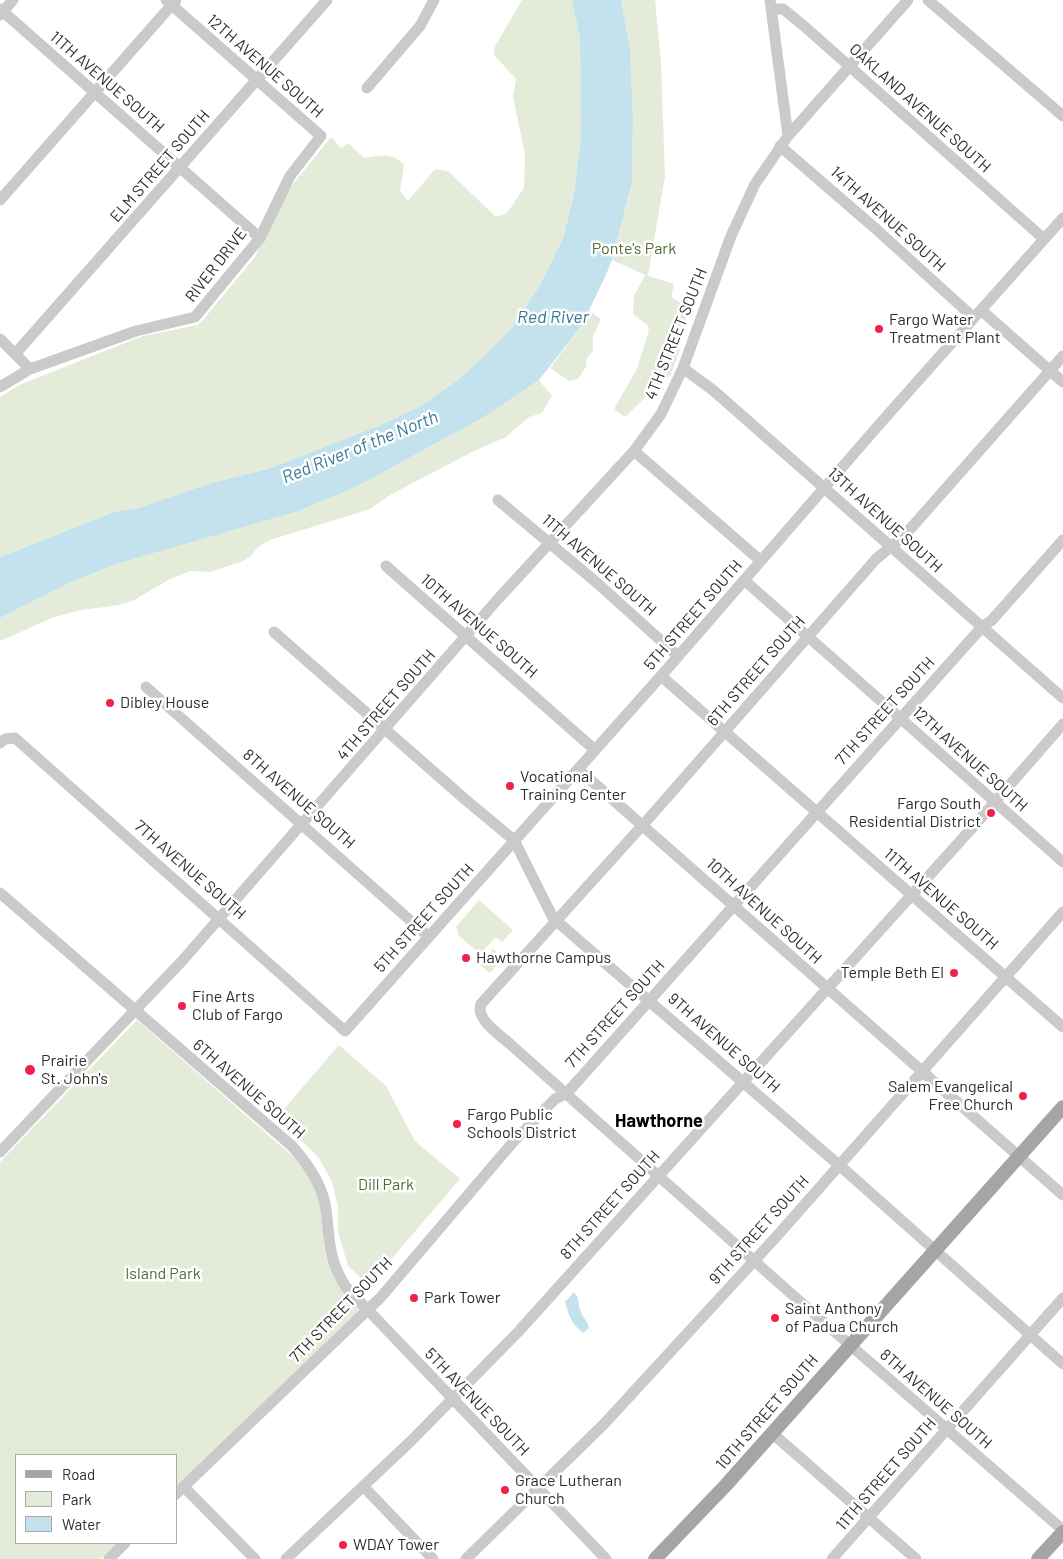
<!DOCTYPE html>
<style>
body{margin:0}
#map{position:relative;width:1063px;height:1559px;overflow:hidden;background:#fff;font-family:Barlow,sans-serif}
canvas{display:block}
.legend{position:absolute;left:15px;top:1454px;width:162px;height:90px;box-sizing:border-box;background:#fff;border:1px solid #ababab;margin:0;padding:6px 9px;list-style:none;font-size:15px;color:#2d2d2d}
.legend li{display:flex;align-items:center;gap:10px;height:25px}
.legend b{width:25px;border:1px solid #ababab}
</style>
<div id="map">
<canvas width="1063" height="1559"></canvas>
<ul class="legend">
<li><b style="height:6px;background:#a5a5a5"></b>Road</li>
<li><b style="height:14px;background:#e5ebd9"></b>Park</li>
<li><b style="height:14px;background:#c3e2ed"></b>Water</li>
</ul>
</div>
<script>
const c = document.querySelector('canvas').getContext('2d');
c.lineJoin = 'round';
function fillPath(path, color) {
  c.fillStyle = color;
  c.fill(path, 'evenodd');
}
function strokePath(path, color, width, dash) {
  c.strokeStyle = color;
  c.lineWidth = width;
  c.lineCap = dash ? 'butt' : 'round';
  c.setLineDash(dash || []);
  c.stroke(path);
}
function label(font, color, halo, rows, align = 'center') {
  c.font = font + ' Barlow,sans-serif';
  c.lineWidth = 5;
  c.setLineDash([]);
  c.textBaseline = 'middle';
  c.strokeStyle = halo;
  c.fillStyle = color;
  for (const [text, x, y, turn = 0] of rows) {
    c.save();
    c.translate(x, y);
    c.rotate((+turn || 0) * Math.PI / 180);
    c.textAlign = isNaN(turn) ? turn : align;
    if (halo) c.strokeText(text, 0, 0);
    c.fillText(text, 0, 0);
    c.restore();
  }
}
const green = new Path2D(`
 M522,0H572L580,39L581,136L574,194L563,238L540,285L512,328L483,357L459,379L421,406L378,426L268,469L211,483L138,508L114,512L0,557V397L19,385L143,336L197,325L203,320L255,257L290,188L331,137L341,148L348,143L364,158C381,155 393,152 404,165L400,191L408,201L435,169L448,171L496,217L507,213L524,188L525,154L513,97L516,79L494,55L495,46Z
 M621,0H655L661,63L665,176L648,276L674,284L671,297L688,307L684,327L672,342L680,350L670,376L663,380L625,417L615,410V407L637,369L649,330L647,325L633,314L634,296L645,275L612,260L632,182L633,115L630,49Z
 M588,310L601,319L593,337V351L587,358L586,367L578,379L569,381L550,368L582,325Z
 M539,380L552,396L542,413L529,417L506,437L474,451L390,495L370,509L270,540L258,547L250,557L241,562L210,572L191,571L170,579L134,600L120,605L81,610L54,617L0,641V618L73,581L120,563L296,512L356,487L484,417Z
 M479,900L513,930L502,942L496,937L480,954L459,936L456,927Z
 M493,949L503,958L490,973L480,965Z
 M137,1020L299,1162L314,1185L320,1202L325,1252L334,1276L361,1309L176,1489V1455H16V1543H118L101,1559H0V1162Z
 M339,1045L386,1086L415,1141L460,1179L369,1285L348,1266L338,1232V1207L332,1182L319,1158L277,1117Z`);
const water = new Path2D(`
 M572,0H621L630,49L633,115L632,182L612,260L605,277L582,325L539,380L484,417L356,487L296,512L120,563L73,581L0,618V557L114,512L138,508L211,483L268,469L378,426L421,406L459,379L483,357L512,328L540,285L563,238L574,194L581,136L580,39Z
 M574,1292C580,1297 577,1305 581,1312C583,1318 588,1321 589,1328L583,1333C571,1323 569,1316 565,1302Z`);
const minor = new Path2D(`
 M770,0L788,136
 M928,0L1063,116
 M0,9L260,238
 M771,9H783L804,26L1044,239
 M0,15L13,0
 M367,88L420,26L434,0
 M780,146L876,229L974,318
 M0,200L176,0
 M981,310L1063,382
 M0,339L30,369
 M16,353L327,0
 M1063,356L904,536L876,559L650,817L481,1004C475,1019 500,1035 510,1044L796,1298L1063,1530
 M683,368L714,391L1063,698
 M0,387L30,369L136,331L195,317L260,238L290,176L321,136L166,0
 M634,451L761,561
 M498,500L596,582L678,656
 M386,566L595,750
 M744,580L1063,862
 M274,632L467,801L514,840L553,918L847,1172L1063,1364
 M661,676L1063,1027
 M146,687L429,937
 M0,743L5,739L15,738L345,1031L661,676L884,419L1063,218
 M578,769L1063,1195
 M0,893L292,1146C308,1164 323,1185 326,1210C330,1241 328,1259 346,1287L606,1559
 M0,1152L182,961L498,599L634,451L661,414L683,368L731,236L755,184L788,136L908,0
 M772,1433L916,1559
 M363,1486L433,1559
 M184,1487L255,1559
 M176,1494L381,1297L514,1141L555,1099L567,1093L982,627L992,620L1063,540
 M109,1559L125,1543
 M286,1559L411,1441L519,1331L972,828L1063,724
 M466,1559L604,1424L776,1237L1063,912
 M832,1559L1063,1298`);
const major = new Path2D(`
 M655,1559L726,1485L1063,1107
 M1038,1559L1063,1532`);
const markers = [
 [879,329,5,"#f02249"],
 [110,703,5,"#f02249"],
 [510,786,5,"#f02249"],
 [991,813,5,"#f02249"],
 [466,958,5,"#f02249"],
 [954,973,5,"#f02249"],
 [182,1006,5,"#f02249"],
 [30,1070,6,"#f02249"],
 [1023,1096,5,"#f02249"],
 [457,1124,5,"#f02249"],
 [414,1298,5,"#f02249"],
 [775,1318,5,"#f02249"],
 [505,1490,5,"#f02249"],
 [343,1545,5,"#f02249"]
];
const streetNames = [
 ["12TH AVENUE SOUTH",265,66,41],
 ["11TH AVENUE SOUTH",107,82,41],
 ["OAKLAND AVENUE SOUTH",920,108,42],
 ["ELM STREET SOUTH",160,166,-49],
 ["14TH AVENUE SOUTH",888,219,42],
 ["RIVER DRIVE",216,265,-52],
 ["4TH STREET SOUTH",676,334,-68],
 ["13TH AVENUE SOUTH",885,520,42],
 ["11TH AVENUE SOUTH",599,565,41],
 ["5TH STREET SOUTH",693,615,-49],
 ["10TH AVENUE SOUTH",479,626,41],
 ["6TH STREET SOUTH",756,671,-49],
 ["4TH STREET SOUTH",386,705,-49],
 ["7TH STREET SOUTH",885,711,-48],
 ["12TH AVENUE SOUTH",970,759,42],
 ["8TH AVENUE SOUTH",299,799,41],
 ["7TH AVENUE SOUTH",190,870,41],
 ["11TH AVENUE SOUTH",941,899,41],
 ["10TH AVENUE SOUTH",764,911,42],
 ["5TH STREET SOUTH",424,918,-48],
 ["7TH STREET SOUTH",615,1014,-48],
 ["9TH AVENUE SOUTH",724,1043,41],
 ["6TH AVENUE SOUTH",249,1089,41],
 ["8TH STREET SOUTH",610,1205,-48],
 ["9TH STREET SOUTH",759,1230,-48],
 ["7TH STREET SOUTH",341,1310,-46],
 ["8TH AVENUE SOUTH",936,1399,41],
 ["5TH AVENUE SOUTH",477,1402,46],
 ["10TH STREET SOUTH",767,1412,-49],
 ["11TH STREET SOUTH",886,1474,-49]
];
const parkNames = [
 ["Ponte's Park",634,249],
 ["Dill Park",386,1185],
 ["Island Park",163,1274]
];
const poiNames = [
 ["Fargo Water",889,320],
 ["Treatment Plant",889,338],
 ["Dibley House",120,703],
 ["Vocational",520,777],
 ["Training Center",520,795],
 ["Fargo South",981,804,"right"],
 ["Residential District",981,822,"right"],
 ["Hawthorne Campus",476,958],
 ["Temple Beth El",944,973,"right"],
 ["Fine Arts",192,997],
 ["Club of Fargo",192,1015],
 ["Prairie",41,1061],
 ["St. John's",41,1079],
 ["Salem Evangelical",1013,1087,"right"],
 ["Free Church",1013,1105,"right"],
 ["Fargo Public",467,1115],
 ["Schools District",467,1133],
 ["Park Tower",424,1298],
 ["Saint Anthony",785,1309],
 ["of Padua Church",785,1327],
 ["Grace Lutheran",515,1481],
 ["Church",515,1499],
 ["WDAY Tower",353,1545]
];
const waterNames = [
 ["Red River",553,317],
 ["Red River of the North",360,447,-22]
];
const neighbourhoodNames = [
 ["Hawthorne",659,1121]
];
fillPath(green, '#e5ebd9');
fillPath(water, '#c3e2ed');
strokePath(minor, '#cacaca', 11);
strokePath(major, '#a5a5a5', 14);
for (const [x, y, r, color] of markers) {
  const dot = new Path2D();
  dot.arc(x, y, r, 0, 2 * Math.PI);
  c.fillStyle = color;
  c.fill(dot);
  strokePath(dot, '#fff', 2);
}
label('16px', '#2d2d2d', '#fff', streetNames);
label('16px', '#556b37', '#fff', parkNames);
label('16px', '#2d2d2d', '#fff', poiNames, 'left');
label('italic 18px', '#367a93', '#fff', waterNames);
label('bold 18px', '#000', '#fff', neighbourhoodNames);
</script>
